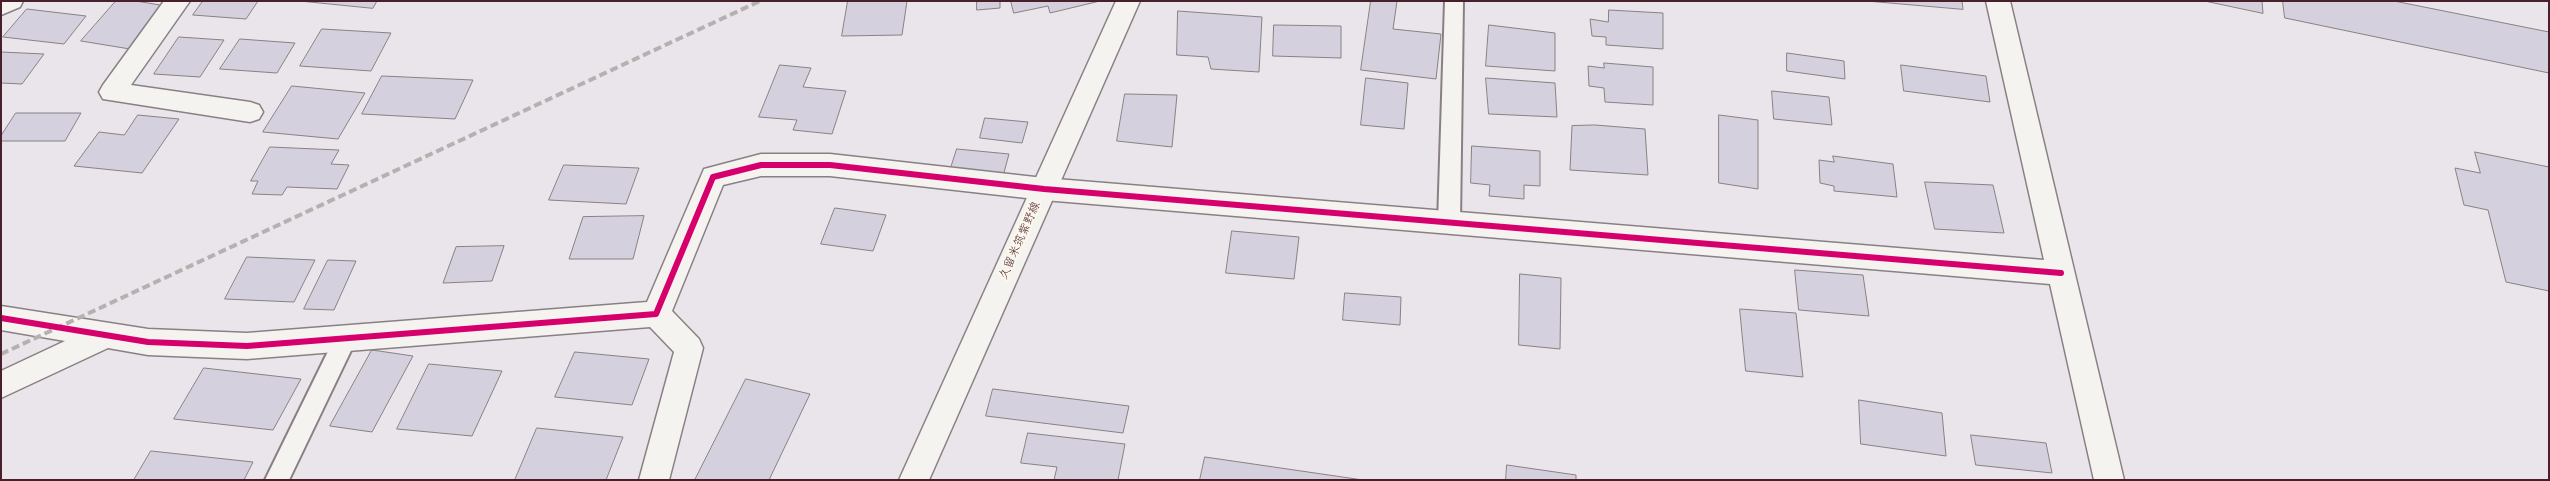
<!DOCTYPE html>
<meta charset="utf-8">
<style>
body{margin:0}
#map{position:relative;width:2550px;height:481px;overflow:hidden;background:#e9e5ea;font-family:Kalam,sans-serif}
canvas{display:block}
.frame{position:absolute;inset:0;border:2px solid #4a1f2b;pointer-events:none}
</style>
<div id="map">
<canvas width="2550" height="481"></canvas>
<div class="frame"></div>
</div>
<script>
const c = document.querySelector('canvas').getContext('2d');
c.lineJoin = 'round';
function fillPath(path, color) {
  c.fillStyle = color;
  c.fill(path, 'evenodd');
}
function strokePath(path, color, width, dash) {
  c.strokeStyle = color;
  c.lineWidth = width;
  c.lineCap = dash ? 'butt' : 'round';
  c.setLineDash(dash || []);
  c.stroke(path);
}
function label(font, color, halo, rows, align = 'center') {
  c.font = font + ' Kalam,"Klee One",sans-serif';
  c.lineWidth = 4.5;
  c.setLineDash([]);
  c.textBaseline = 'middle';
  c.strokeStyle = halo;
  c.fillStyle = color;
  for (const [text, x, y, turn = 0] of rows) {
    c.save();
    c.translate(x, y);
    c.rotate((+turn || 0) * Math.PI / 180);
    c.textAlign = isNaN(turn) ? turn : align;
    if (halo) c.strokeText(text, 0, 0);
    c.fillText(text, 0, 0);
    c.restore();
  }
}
const building = new Path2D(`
 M116,1H136L172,7L136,50L81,41Z
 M203,1H258L246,19L193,15Z
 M300,1H377L373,8Z
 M848,1H907L902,35L842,36Z
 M977,1H1000V8L977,10Z
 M1011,1H1100L1050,13L1048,6L1014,13Z
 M1371,1H1397L1393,29L1441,34L1436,79L1361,70Z
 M1867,1H1962L1963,9Z
 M2205,1H2262L2263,13Z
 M2283,1H2394L2549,32V73L2285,18Z
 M27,9L86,16L64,44L3,37Z
 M1609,10L1663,13V49L1606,45V37L1592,36L1590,19L1608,22Z
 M1178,11L1262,17L1259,72L1211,69L1208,57L1177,55Z
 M1274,25L1341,26V58L1273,56Z
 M1489,25L1555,33V71L1486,66Z
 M322,29L391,33L371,71L300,66Z
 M179,37L224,40L200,77L154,74Z
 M240,39L295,43L277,73L220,69Z
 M1,52L44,54L22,84L1,83Z
 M1787,53L1844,61L1845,79L1787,71Z
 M1604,63L1653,67V105L1605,102L1604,88L1589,86L1588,66L1604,68Z
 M780,65L811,68L803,87L846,91L832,134L793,130L797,120L759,117Z
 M1901,65L1986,76L1990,102L1904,91Z
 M382,76L473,80L455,119L362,114Z
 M1366,78L1408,83L1404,129L1361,125Z
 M1486,78L1555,83L1557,117L1489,114Z
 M292,86L365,93L338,139L263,132Z
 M1772,91L1829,97L1832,125L1774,119Z
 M1125,94L1177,95L1172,147L1117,141Z
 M16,113H81L65,141H1V136Z
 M138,115L179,119L142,173L74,166L99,132L124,135Z
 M1719,115L1758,120V189L1719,183Z
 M985,118L1028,122L1022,143L980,138Z
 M1595,125L1645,129L1648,175L1570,170L1572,126Z
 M1472,146L1540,151V186L1524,185V199L1489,196L1490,185L1471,183Z
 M270,147L339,150L331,164L349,165L337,189L287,187L282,195L252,194L258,181H251Z
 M957,149L1009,154L1002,180L949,174Z
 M2475,152L2549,167V291L2506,282L2488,210L2464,205L2455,168L2480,173Z
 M1833,156L1893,164L1897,197L1834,191V186L1820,183L1819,160L1834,162Z
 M564,165L639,168L626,204L549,200Z
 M1925,182L1993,185L2004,233L1935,229Z
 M835,208L886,215L873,251L821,244Z
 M644,216L633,259H569L583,217Z
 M1232,231L1299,237L1294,279L1226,273Z
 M504,246L492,281L443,283L456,247Z
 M247,257L315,260L294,302L225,299Z
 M328,260L356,261L334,310L304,309Z
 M1795,270L1863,275L1869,316L1799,310Z
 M1520,274L1561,278L1560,349L1519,345Z
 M1345,293L1401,297L1400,325L1343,320Z
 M1740,309L1796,313L1803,377L1746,371Z
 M372,350L413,356L372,432L330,426Z
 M575,352L649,359L632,405L555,397Z
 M429,364L502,371L472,436L397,429Z
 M204,368L301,379L273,430L174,419Z
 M746,379L810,394L769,480H695Z
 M993,389L1129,406L1123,433L986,416Z
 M1859,400L1942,413L1946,456L1861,444Z
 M537,428L623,437L606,480H515Z
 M1028,433L1125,444L1118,480H1054L1057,467L1021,463Z
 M1971,435L2046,443L2052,473L1976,465Z
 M151,451L253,462L244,480H134Z
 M1205,457L1363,480H1200Z
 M1507,465L1576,475V480H1506Z`);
const lane = new Path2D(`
 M1445,1H1463L1460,223L1456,229L1449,232L1442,229L1438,223Z
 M346,328L354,331L357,338L289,480H265L338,331Z`);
const street = new Path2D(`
 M164,1H190L131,85L250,102L259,105L263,112L259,119L250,122L103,99L99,92L103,85Z
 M1986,1H2010L2124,480H2094L2050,284L1044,200L830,176H761L723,185L672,311L699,339L703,348L669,480H639L674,352L650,327L247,359L148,355L108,348L1,398V371L65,341L1,330V306L148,329L247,333L647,302L704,169L761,154H830L1044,178L2044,260Z`);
const secondary = new Path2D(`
 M1,1H23L20,7L1,15Z`);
const primary = new Path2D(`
 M1116,1H1140L929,480H899Z`);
const rail = new Path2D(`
 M1,354L760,1`);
const cycleway = new Path2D(`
 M1,318L148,342L247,346L656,314L713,177L761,165H830L1044,189L2061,273`);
const streetNames = [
 ["久留米筑紫野線",1021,241,-66]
];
fillPath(building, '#d5d0dd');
strokePath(building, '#8a8084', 1);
strokePath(lane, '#8a8084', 4);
strokePath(street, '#8a8084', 3);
strokePath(secondary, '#8a8084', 3);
strokePath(primary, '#8a8084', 3);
fillPath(lane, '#f4f3f0');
fillPath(street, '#f4f3f0');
fillPath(secondary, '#f4f3f0');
fillPath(primary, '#f4f3f0');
strokePath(rail, '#b6b0b0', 4, [8, 4]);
strokePath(cycleway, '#d6006c', 6);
label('12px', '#4a1f2b', '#fbf7ec', streetNames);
</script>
